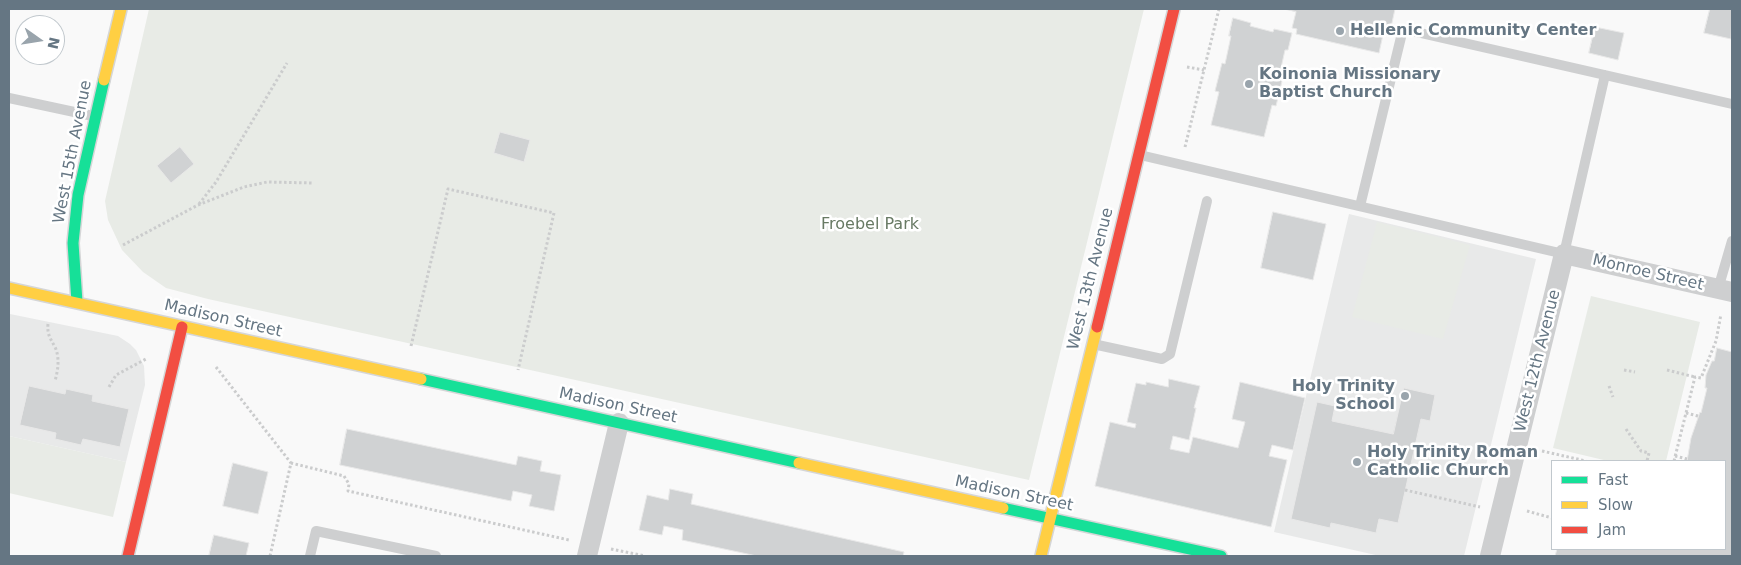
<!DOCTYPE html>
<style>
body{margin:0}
#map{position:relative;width:1741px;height:565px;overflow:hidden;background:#f9f9f9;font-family:"DejaVu Sans",sans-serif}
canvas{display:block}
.frame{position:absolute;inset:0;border:10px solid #657683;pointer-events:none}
.legend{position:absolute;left:1551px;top:460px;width:175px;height:90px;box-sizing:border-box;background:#fff;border:1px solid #c1c8cd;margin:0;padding:6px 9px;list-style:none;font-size:15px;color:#657683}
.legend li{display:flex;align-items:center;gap:10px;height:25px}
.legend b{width:25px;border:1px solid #c1c8cd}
.north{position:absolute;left:15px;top:15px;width:50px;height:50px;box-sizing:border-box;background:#fff;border:1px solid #c1c8cd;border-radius:50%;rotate:103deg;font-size:14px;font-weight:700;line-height:20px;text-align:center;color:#657683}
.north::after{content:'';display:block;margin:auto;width:18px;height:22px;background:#99a4ac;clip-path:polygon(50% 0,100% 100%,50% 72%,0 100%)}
</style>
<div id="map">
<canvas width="1741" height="565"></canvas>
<div class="frame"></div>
<ul class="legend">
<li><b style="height:6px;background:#16e098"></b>Fast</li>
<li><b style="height:6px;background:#ffcf43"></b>Slow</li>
<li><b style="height:6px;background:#f24e42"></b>Jam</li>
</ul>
<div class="north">N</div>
</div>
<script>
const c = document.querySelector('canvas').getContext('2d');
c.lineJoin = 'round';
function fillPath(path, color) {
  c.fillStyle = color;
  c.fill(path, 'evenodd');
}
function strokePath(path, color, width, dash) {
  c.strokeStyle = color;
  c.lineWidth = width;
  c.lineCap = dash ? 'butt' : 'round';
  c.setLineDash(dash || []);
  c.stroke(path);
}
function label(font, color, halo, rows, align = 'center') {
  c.font = font + ' "DejaVu Sans",sans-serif';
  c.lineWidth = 5;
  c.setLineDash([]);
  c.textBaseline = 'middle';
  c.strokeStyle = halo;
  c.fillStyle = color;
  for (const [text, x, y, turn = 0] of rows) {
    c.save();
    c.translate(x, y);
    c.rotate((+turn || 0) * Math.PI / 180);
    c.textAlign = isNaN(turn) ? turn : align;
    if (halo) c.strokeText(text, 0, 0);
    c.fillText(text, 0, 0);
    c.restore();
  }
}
const built = new Path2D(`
 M1349,214L1536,259L1464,556H1380L1274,532Z
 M10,314L118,336L130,344L136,350L144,366L145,385L126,462L9,436V320Z`);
const green = new Path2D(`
 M149,9H1144L1029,480L208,299L166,288L143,272L122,250L108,220L105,201Z
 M1377,222L1470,245L1443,339L1352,317Z
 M1591,296L1700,322L1666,461H1608L1553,448Z
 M9,436L126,462L113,517L9,493Z`);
const building = new Path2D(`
 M1284,9H1395L1390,32L1384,30L1379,53L1296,34L1297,29L1292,28L1296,12Z
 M1710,9H1732L1731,39L1704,33Z
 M1233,18L1251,23L1250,26L1273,32L1274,29L1292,33L1288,50H1285L1279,77H1283L1276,106L1272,105L1264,137L1211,125L1219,92L1215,91L1222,63L1225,64L1231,36H1229Z
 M1595,27L1624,33L1618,60L1589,53Z
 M500,132L530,140L524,162L494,153Z
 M180,147L194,164L171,183L157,166Z
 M1273,212L1326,224L1313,280L1261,268Z
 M1717,348L1732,352V556H1555L1557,549H1725V461H1687L1691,438L1700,412L1701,413L1707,388H1705L1706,375L1712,361H1714Z
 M1169,379L1200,386L1194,408H1196L1189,440L1173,436L1170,449L1189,453L1193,437L1238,448L1245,422L1232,419L1240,382L1305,398L1293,450L1272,445L1269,456L1287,460L1271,527L1095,486L1110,422L1135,428L1136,424L1127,422L1136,383L1146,385V382L1168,387Z
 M29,386L65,394L66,389L93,395L92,401L129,409L120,447L83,439L81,445L55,439L56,433L20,425Z
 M1404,388L1435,395L1430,421L1421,419L1398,523L1379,519L1376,533L1331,523L1330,528L1291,519L1317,402L1335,406L1332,421L1393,434Z
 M347,429L516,465L518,456L542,461L540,471L561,475L554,511L529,506L532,495L513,491L511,501L340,465Z
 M233,463L268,472L258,514L223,506Z
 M670,489L693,494L691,504L904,552L903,556H757L682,540L683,530L664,526L662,535L639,530L647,495L668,500Z
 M214,535L249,543L246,556H209Z`);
const path = new Path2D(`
 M1187,67L1204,70
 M1185,147L1219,9
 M199,204L216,182L287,63
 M123,245L198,205L244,187L267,182L313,183
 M48,324C47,334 50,338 55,347C60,358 58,370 55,381
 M411,346L448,189L554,213L518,370
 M216,367L291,463
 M1624,370L1635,372
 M1667,370L1695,377
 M1609,386L1613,397
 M109,387L116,375L146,359
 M1686,413L1698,416
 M1626,429L1641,451L1649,453L1647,461
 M1542,451L1586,461
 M1675,456L1687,459
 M1674,461L1695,377L1701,378L1716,341L1721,314
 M1405,490L1480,507
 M1527,511L1552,518
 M611,549L645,556
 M270,556L291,463L344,476L349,484L348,491L569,540`);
const lane = new Path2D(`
 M9,98L93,116
 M1140,155L1564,254L1605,75
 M1360,206L1403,29L1732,104
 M1718,289L1732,241
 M1093,344L1162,359L1170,354L1207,201
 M310,556L316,531L436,556`);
const street = new Path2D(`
 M587,556L619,423
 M1490,556L1564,254L1732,292`);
const fast = new Path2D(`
 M77,302L73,243L78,195L104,80
 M421,379L799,463
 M1003,508L1221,556`);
const slow = new Path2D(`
 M104,80L121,9
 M9,288L421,379
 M799,463L1003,508
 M1041,556L1097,327`);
const jam = new Path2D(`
 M1097,327L1174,9
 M128,556L182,327`);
const markers = [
 [1340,31,5,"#99a4ac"],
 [1249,84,5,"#99a4ac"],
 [1405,396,5,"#99a4ac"],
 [1357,462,5,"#99a4ac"]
];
const poiNames = [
 ["Hellenic Community Center",1350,31],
 ["Koinonia Missionary",1259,75],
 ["Baptist Church",1259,93],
 ["Holy Trinity",1395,387,"right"],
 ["School",1395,405,"right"],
 ["Holy Trinity Roman",1367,453],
 ["Catholic Church",1367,471]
];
const streetNames = [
 ["West 15th Avenue",73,152,-79],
 ["Monroe Street",1648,273,13],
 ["West 13th Avenue",1091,279,-76],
 ["Madison Street",223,319,13],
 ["West 12th Avenue",1538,361,-76],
 ["Madison Street",618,406,12],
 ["Madison Street",1014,494,12]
];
const parkNames = [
 ["Froebel Park",870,225]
];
fillPath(built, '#e8e9e9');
fillPath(green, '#e8ebe6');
fillPath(building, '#d0d2d3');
strokePath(building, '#e8e8e8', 1);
strokePath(fast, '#d5d6d7', 14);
strokePath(slow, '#d5d6d7', 14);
strokePath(jam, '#d5d6d7', 14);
strokePath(path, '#cbcccd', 3, [2.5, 2.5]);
strokePath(lane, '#cecfd0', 10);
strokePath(street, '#cecfd0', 20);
strokePath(fast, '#16e098', 11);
strokePath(slow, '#ffcf43', 11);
strokePath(jam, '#f24e42', 11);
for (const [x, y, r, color] of markers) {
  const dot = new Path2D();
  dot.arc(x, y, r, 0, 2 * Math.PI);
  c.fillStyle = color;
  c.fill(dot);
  strokePath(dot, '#fff', 2);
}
label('bold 16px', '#657683', '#fff', poiNames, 'left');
label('16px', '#657683', '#fff', streetNames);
label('16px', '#687a64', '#fff', parkNames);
</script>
